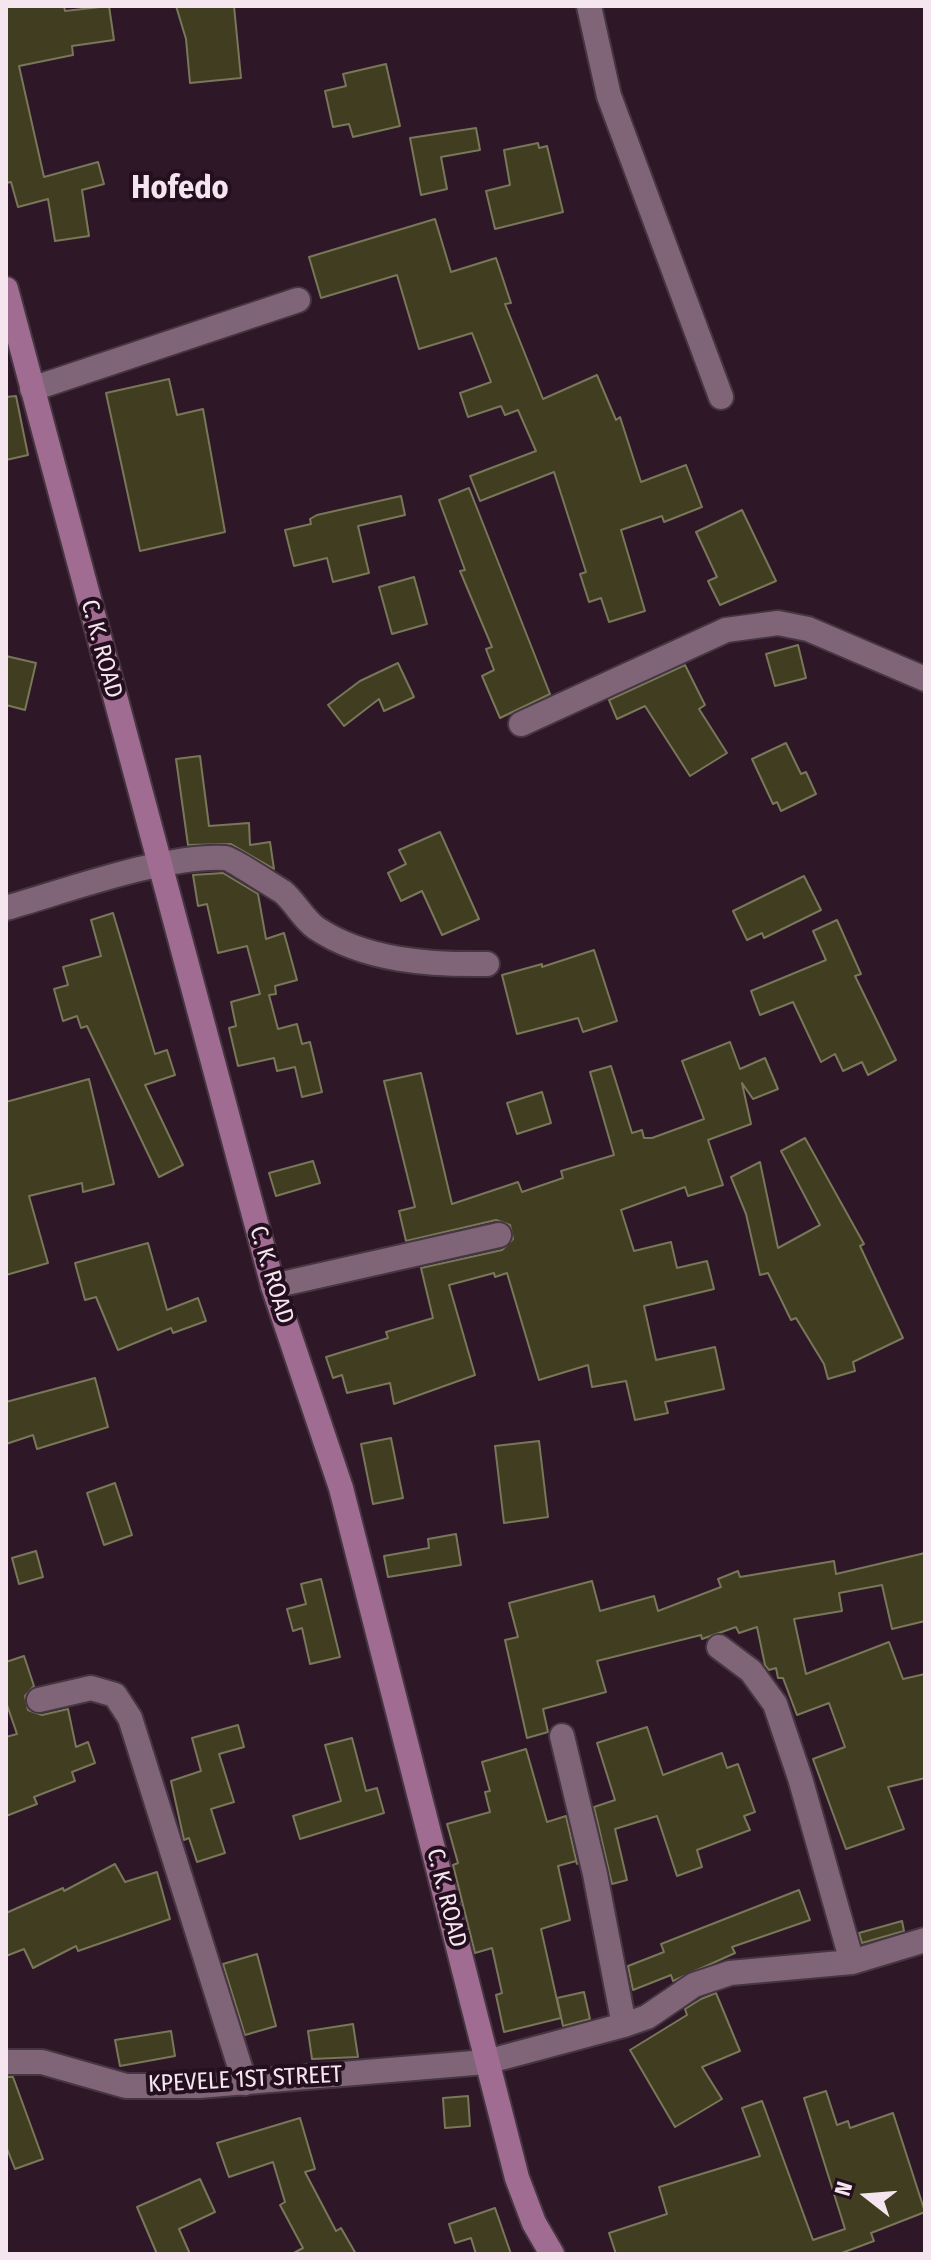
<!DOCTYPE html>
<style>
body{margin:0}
#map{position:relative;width:931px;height:2260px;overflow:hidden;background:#2e1828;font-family:"Fira Sans Condensed",sans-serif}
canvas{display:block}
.frame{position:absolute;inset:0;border:8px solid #f4e5ef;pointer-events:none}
.north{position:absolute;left:827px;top:2156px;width:80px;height:80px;-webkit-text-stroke:6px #240f1f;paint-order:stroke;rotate:287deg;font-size:22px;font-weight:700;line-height:32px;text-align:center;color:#f4e5ef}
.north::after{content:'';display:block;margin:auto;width:28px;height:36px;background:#f4e5ef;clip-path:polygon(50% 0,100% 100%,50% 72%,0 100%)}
</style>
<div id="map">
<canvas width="931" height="2260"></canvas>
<div class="frame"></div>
<div class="north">N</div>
</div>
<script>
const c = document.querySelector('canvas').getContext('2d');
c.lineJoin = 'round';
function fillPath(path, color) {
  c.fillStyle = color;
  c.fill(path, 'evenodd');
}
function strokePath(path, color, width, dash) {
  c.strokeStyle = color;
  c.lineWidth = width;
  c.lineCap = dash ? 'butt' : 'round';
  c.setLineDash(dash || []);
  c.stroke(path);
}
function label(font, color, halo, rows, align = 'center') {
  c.font = font + ' "Fira Sans Condensed",sans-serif';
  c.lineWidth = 8;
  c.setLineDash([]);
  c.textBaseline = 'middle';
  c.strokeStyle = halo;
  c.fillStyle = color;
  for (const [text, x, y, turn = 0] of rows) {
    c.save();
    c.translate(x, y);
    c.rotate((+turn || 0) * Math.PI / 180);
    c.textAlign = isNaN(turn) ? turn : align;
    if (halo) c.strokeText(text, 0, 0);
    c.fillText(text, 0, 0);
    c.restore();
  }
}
const building = new Path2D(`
 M6,6H64L65,11L109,6L114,40L72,46L73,55L19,66L44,177L98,162L104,184L82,190L89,236L55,241L48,199L18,207L11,182L6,183Z
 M176,6H234L241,78L190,83L186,39Z
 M386,64L400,126L353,137L349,124L333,127L325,91L346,86L343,74Z
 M476,128L480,150L441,157L447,189L421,195L410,138Z
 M538,143L539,148L547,146L563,212L495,229L486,191L510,185L504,150Z
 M435,219L451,272L496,258L511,303L505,304L543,399L597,375L616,420L620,417L641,482L686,465L702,507L664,522L662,516L621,530L645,611L609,622L601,598L589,602L580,574L586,572L554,472L480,501L470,476L536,451L518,410L505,415L501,406L468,417L460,393L491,382L472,333L419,349L397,275L321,298L309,257Z
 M169,379L177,415L203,409L225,532L140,551L106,393Z
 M16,396L28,455L6,460V397Z
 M469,488L550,694L500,718L482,676L494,670L486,649L492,647L460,571L465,570L439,500Z
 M401,496L405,515L358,526L369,573L333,582L327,558L294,566L285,530L311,524L310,519L317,515Z
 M742,510L776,581L720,605L708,581L717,577L696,532Z
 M414,577L427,624L392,634L379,587Z
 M798,645L806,678L775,686L766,654Z
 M6,656L36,663L25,710L6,705Z
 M398,663L414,697L384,711L379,699L344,726L328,705L360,681Z
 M685,665L705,705L699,709L727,753L690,776L645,706L617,719L609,700Z
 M786,743L801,774L806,772L816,794L781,811L777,802L773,804L752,759Z
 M200,756L209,826L249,823L250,845L270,842L274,869L231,844L188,845L176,759Z
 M440,832L479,919L442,935L422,891L401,901L388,873L406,864L399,850Z
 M223,873L258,894L266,939L284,933L297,980L275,986L276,994L269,995L278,1029L297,1024L302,1044L310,1042L322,1092L302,1097L295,1067L277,1071L274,1058L238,1066L229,1028L236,1026L231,1002L260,994L247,946L218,953L207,904L198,906L193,875Z
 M804,876L821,910L764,938L762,933L747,940L733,911Z
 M113,913L155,1054L167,1050L175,1075L145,1085L183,1165L159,1177L87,1026L81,1028L77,1016L63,1021L54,989L68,985L63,967L101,956L91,920Z
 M837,920L861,974L855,976L896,1060L868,1075L862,1062L843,1071L835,1054L821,1062L793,1002L760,1015L751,991L826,960L813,931Z
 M594,950L617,1021L583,1032L578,1018L517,1034L502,975L542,964V967Z
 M730,1042L740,1069L765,1058L778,1089L753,1099L742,1083L751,1124L708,1140L723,1185L688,1196L685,1187L621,1210L634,1251L671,1242L677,1268L707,1261L714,1289L644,1306L656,1360L715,1347L724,1389L665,1402L668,1413L635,1420L626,1381L592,1387L588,1365L539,1380L507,1273L495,1277L494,1273L449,1285L475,1375L394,1404L390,1383L347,1393L342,1375L333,1378L326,1357L388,1338L386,1332L433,1318L421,1268L502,1250L513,1239L510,1225L496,1220L406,1241L399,1211L415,1207L384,1081L421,1073L452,1204L518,1182L522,1192L563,1178L561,1171L614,1155L590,1072L611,1066L632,1133L642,1130L644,1138H652L704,1119L682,1061Z
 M89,1079L114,1184L83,1192L82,1183L29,1196L48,1263L6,1275V1102Z
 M542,1092L551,1123L517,1134L507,1103Z
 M805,1138L864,1244L860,1246L903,1338L853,1362L855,1371L828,1379L824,1364L796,1318L791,1320L768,1273L760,1275L746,1214L731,1177L760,1162L778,1248L820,1225L781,1151Z
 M313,1161L320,1183L276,1196L269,1173Z
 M148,1243L167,1310L198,1298L206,1321L173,1333L171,1328L118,1350L96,1297L85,1300L75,1263Z
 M95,1378L108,1427L37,1449L33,1435L6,1444V1402Z
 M391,1438L403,1498L373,1504L361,1444Z
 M539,1441L548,1517L504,1523L495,1446Z
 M115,1483L132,1535L104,1545L87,1493Z
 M456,1534L461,1565L388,1577L384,1556L429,1548L428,1539Z
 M36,1551L43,1577L19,1584L12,1558Z
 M925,1553V1621L892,1629L882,1585L839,1593L842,1611L794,1619L806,1674L889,1642L903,1679L925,1674V1778L888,1787L904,1829L846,1849L813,1759L845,1747L829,1703L797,1715L783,1678H778L776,1668L769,1670L765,1665L757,1627L739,1633L736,1627L702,1639L701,1635L597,1661L606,1692L543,1709L548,1732L527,1738L505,1640L518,1637L509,1603L592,1581L600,1611L654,1596L658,1611L721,1587L718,1579L738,1571L740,1577L834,1561L836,1574Z
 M321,1579L340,1657L310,1664L302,1628L293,1631L287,1609L306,1604L301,1584Z
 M24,1656L34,1686L25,1696L28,1710L42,1715L68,1709L76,1747L88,1742L95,1763L72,1772L75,1781L34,1797L37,1804L6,1816V1737L17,1734L6,1702V1662Z
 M238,1725L244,1747L219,1754L234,1802L211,1809L225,1853L197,1862L189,1838L184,1840L171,1781L201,1771L192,1738Z
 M647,1727L663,1775L722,1753L727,1768L738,1764L755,1812L744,1816L750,1830L697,1850L702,1867L677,1876L657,1816L615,1829L627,1880L612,1884L594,1807L615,1800L597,1743Z
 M352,1738L366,1791L377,1788L384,1813L300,1839L293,1816L341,1801L325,1745Z
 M526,1749L547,1822L566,1816L577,1864L576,1861L558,1866L570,1920L541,1929L561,2018L504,2032L496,1995L502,1993L492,1948L475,1953L453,1865L458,1863L447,1824L490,1812L485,1792L490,1791L482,1762Z
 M115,1864L125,1882L157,1872L170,1919L78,1951L76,1946L33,1968L24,1949L6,1956V1913L63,1888L64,1891Z
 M799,1890L810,1920L732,1947L735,1953L673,1981L671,1975L633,1990L628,1966L664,1952L661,1944Z
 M902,1921L904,1931L862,1943L859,1933Z
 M257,1954L276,2026L245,2035L223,1964Z
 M584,1992L590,2019L563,2026L557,1998Z
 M716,1993L740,2051L702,2067L722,2099L675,2127L630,2050L687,2015L685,2009L701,1999Z
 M353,2024L358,2057L312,2059L308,2031Z
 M171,2031L175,2056L120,2066L115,2040Z
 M6,2077H13L43,2159L15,2169L6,2146Z
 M826,2091L837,2125L848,2121L850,2128L893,2113L925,2212L871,2233L874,2241L839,2254H616L609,2233L667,2214L659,2187L760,2156L742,2108L762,2101L813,2240L845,2229L804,2098Z
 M468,2096L470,2126L445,2128L443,2098Z
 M300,2118L315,2169L305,2172L336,2231L341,2228L356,2254H292L303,2248L280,2205L285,2202L273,2162L229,2177L217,2143Z
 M200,2179L215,2212L179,2229L190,2254H157L137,2207Z
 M495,2208L511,2254H476L471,2238L455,2243L449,2224Z`);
const street = new Path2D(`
 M589,6L609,96L721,397
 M32,389L298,300
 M521,724L726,630L778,623L808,629L925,679
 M6,908C66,891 166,854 226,858C230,858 276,888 283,892C295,902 303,919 316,928C365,961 431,965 487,964
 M273,1286L499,1235
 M719,1647L751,1671L775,1704L800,1778L852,1962
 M39,1700L91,1688L115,1695L130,1718L245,2083
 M562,1736L595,1874L624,2025
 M6,2062H42L126,2086H199L486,2062L624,2025L647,2017L694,1985L730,1973L852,1962L925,1940`);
const secondary = new Path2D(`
 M6,289L273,1286L341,1488L517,2178L534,2223L552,2254`);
const streetNames = [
 ["C. K. ROAD",101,649,75],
 ["C. K. ROAD",271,1275,73],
 ["C. K. ROAD",446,1898,76],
 ["KPEVELE 1ST STREET",245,2080,-3]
];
const districtNames = [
 ["Hofedo",180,189]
];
fillPath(building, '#403d21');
strokePath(building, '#797759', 2);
strokePath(street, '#463642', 28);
strokePath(secondary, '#463642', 28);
strokePath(street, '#806578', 24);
strokePath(secondary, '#a16c92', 24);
label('24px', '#f4e5ef', '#240f1f', streetNames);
label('bold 32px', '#f4e5ef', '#240f1f', districtNames);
</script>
